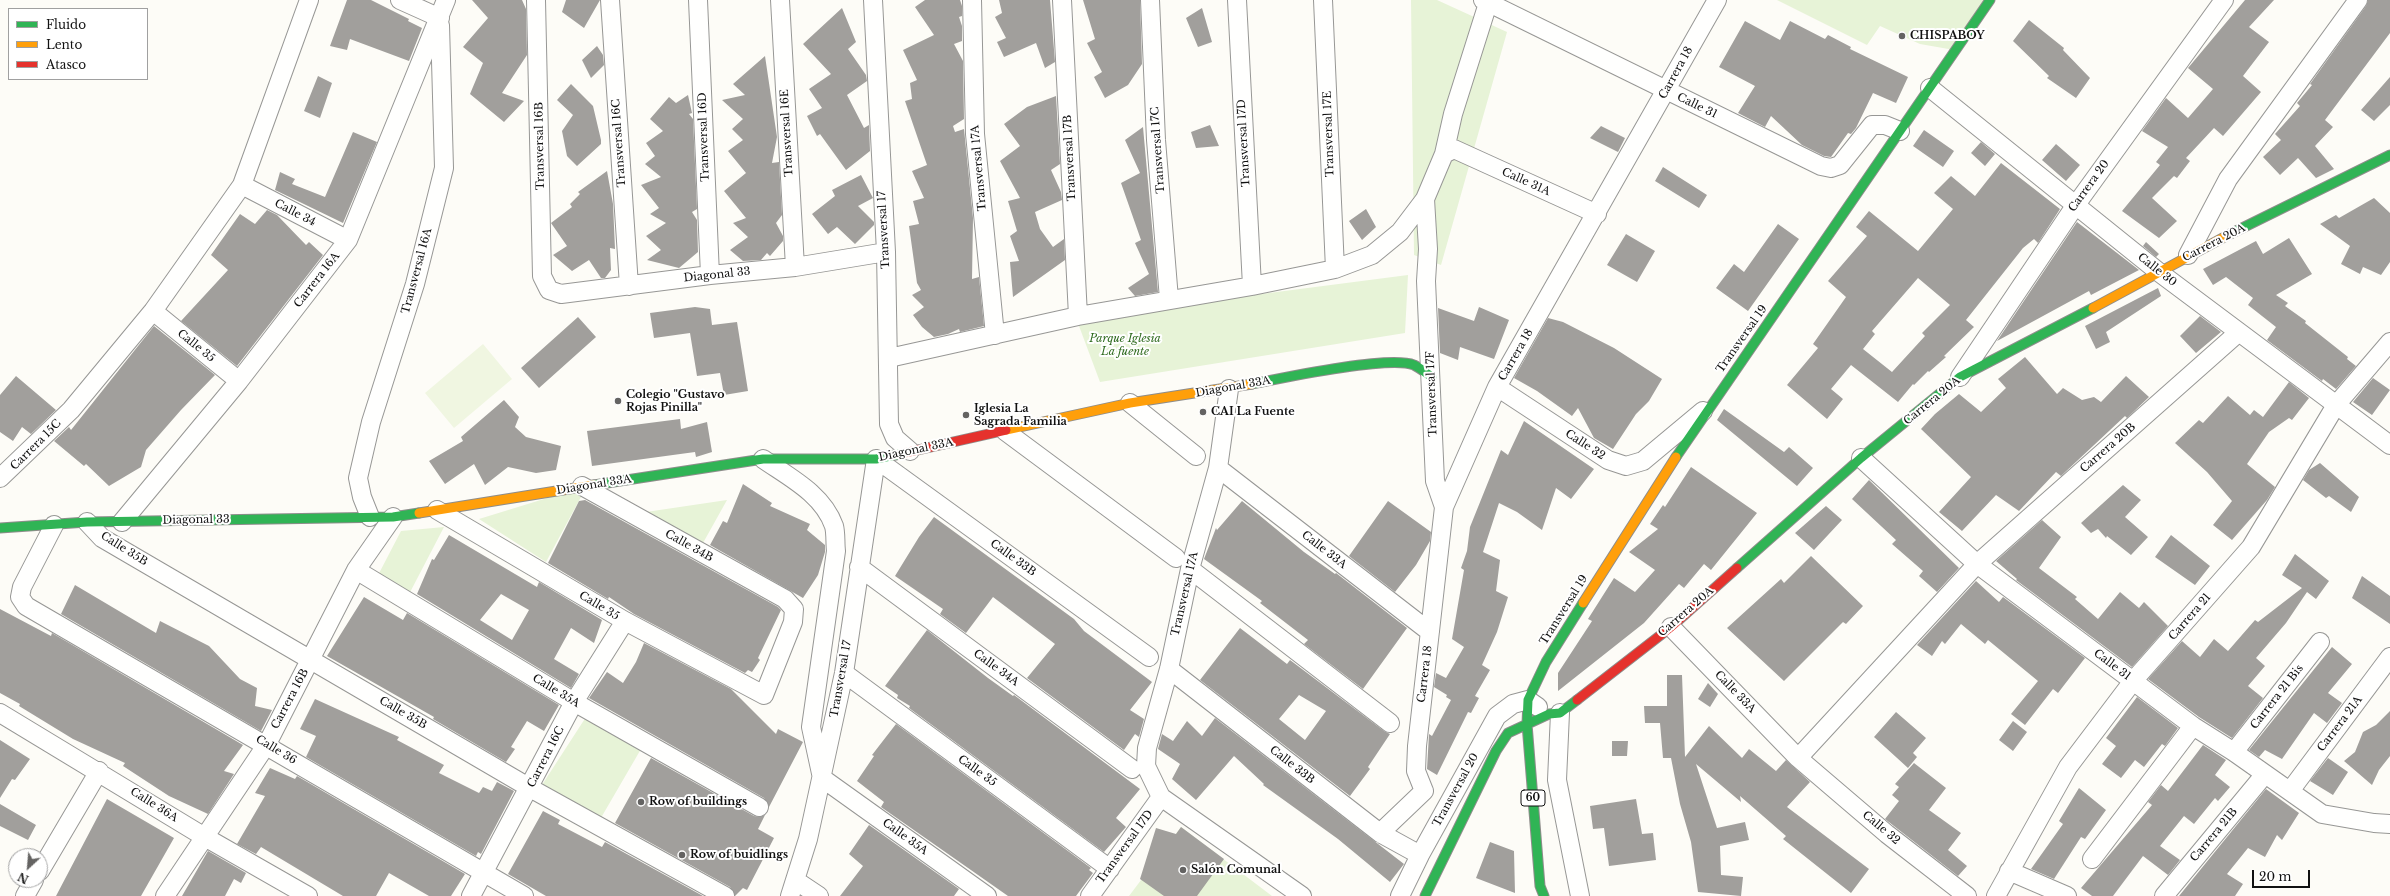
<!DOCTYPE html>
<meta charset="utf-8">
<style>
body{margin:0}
#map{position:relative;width:2390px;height:896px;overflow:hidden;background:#fdfcf7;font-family:"Libre Baskerville",serif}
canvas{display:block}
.legend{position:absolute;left:8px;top:8px;width:140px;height:72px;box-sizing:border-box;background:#fff;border:1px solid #a0a0a0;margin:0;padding:5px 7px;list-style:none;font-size:12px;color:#111}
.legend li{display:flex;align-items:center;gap:8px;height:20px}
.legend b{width:20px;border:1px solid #a0a0a0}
.north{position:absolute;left:8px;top:848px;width:40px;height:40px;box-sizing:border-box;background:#fff;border:1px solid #a0a0a0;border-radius:50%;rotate:206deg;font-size:11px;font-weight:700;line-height:16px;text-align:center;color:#111}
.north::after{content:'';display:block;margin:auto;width:14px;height:18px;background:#646362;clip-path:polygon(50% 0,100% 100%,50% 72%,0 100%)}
.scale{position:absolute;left:2252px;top:870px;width:58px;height:18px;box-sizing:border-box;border:2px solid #111;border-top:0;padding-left:5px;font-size:12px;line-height:14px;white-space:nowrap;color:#111;-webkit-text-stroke:3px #fff;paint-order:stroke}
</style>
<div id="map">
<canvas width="2390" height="896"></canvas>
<ul class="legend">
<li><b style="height:5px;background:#30b455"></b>Fluido</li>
<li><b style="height:5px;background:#ff9f0a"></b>Lento</li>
<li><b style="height:5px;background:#e5322d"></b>Atasco</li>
</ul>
<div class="north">N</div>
<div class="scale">20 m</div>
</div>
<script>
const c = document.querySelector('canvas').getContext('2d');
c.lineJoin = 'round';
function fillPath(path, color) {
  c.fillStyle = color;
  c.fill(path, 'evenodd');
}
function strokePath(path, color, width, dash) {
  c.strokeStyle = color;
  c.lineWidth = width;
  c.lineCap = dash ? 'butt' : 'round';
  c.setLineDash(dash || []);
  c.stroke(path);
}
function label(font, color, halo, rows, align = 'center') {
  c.font = font + ' "Libre Baskerville",serif';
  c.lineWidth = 4;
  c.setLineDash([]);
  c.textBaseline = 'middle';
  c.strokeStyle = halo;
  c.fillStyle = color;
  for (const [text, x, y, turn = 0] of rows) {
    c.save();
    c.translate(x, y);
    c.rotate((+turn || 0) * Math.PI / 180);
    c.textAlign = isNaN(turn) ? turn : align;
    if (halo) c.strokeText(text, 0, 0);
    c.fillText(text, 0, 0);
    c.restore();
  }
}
const green = new Path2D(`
 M1411,0H1437L1507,32L1441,265L1414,255Z
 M1777,0H1994L1960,51L1920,44L1880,26L1867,45Z
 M1408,275L1405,333L1100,382L1076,318Z
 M570,491L582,495L546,562L479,519Z
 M727,500L703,543L646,512Z
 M444,527L406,600L375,581L401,531Z
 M586,717L641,749L598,823L540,788Z
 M1181,827L1272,896H1129Z`);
const pitch = new Path2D(`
 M483,344L512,379L454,428L425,393Z`);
const building = new Path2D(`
 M347,0H371L409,19L408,21L422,28L409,61L350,39L347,50L330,46Z
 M472,0H522L526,9L527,55L502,93L524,101L504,122L470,94L483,63L463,47L488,18Z
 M566,0H600L584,28L562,12Z
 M925,0H960L962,6V16L959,17L962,26V41L954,44L963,61L964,119L953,126L955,132L964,129L973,218L972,279L979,277L984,326L960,332L959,329L948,334L934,337L922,327L913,315L924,307L912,295L921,290L917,283L909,226L919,224L913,201L924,198L912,171L927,165L905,101L912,99L910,83L917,80L903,50L934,35L915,7Z
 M999,0H1050L1055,62L1045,68L1036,43L1004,57L997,42L1006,38L995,17L1002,13Z
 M1083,0H1140L1142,64L1128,85L1105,98L1094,77L1102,72L1087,43L1095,39Z
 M2245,0H2274L2249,27L2269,42L2243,76L2261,92L2223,136L2214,128L2186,158L2190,161L2177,178L2174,176L2152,198L2177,221L2159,238L2122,211L2160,165L2156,162L2168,147L2142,131L2166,98L2188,118L2213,89L2188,68Z
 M2368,0H2390V33L2325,120L2333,127L2315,146L2334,169L2316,178L2298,158L2280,175L2263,157L2281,140L2275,134L2300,106L2297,103L2312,85L2310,84L2366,6Z
 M842,8L856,42L848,49L866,75L867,81L847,95L864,128L869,125L870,151L846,170L820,134L817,136L807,116L822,108L809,89L831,74L803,44Z
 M1202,8L1212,42L1198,47L1186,18Z
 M2029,20L2064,48L2063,50L2090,78L2076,98L2047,78L2049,76L2013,41Z
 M1745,21L1780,40L1790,21L1825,39L1828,35L1851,47L1850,49L1908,77L1896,103L1873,93L1856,128L1851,134L1848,133L1831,157L1824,156L1802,145L1771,116L1765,127L1738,113L1755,86L1719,67Z
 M597,46L603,55L604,65L591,78L582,60Z
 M765,56L777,137L772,163L779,162L782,215L776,223L783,236V241L770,256L767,253L761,260L743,261L730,250L748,237L733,223L746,218L724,191L746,173L728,151L743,140L732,129L743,119L722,100L745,95L733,84Z
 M318,76L332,83L320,118L304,111Z
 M2390,77V105L2374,121L2361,110Z
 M571,84L593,106L601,140V144L577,166L567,156L562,131L573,115L557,100Z
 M688,95L692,113L689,114L693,119L697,209L692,212L697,220L698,252L679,268L647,260L661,250L646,236L666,223L650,214L659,208L641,185L661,177L645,164L655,156L646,143L663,131L650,119L669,97L676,103Z
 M1056,96L1060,164L1051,170L1061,192L1062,200L1035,212L1040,229L1053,247L1064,239L1065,260L1013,297L1010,262L1019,261L1010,236L1017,231L1008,201L1020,198L1000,161L1020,146L1004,124L1027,107Z
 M1210,125L1219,146L1196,148L1191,132Z
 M1601,126L1625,138L1618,152L1590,138Z
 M1143,127L1158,292L1135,296L1128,288L1149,274L1135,243L1141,240L1121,183L1140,173L1125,140Z
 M1924,130L1954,151L1943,167L1913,146Z
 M353,132L377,142L343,223L275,190L280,172L295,179L292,184L325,197Z
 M1981,142L1995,154L1985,166L1971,153Z
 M2056,144L2080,165L2066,181L2042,160Z
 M2001,163L2060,209L2038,243L2034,239L2023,248L1966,320L1974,327L1944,356L1946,357L1929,372L1928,371L1914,385L1913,384L1898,402L1851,365L1831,389L1843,399L1827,419L1787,385L1818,348L1813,344L1846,297L1828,281L1867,236L1856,227L1869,211L1918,251L1953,209L1934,193L1951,176L1975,196ZM1918,278L1950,305L1922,333L1925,336L1892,372L1863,349L1875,334L1872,331Z
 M1663,167L1707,195L1699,208L1655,181Z
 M607,171L613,204L615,249L610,248L611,270L605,278H601L589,260L572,271L553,255L567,246L551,223L572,207L570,204L580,194L578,192Z
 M861,175L873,198L858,206L874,222V225L855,244L837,227L828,234L812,214L835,196L832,190Z
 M2374,198L2390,213V262L2381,275L2363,267L2360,274L2341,264L2350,246L2320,224L2336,215L2339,218Z
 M1366,209L1376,227L1362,240L1349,221Z
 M267,210L277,215L306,245L309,242L323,255L237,366L181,321L228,270L211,255L240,214L255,224Z
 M2077,222L2139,270L2091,295L2089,291L1997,341Z
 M1778,224L1799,239L1748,311L1716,288L1734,264L1744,272Z
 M1626,234L1655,251L1637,282L1607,265Z
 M2289,238L2312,274L2276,295L2288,303L2285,306L2306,321L2305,323L2348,357L2347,359L2356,366L2336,389L2323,379L2322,381L2267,340L2276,327L2248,305L2253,298L2226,277L2213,285L2203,269L2256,241L2263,254Z
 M2146,242L2159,254L2156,257L2143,246Z
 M2158,288L2161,296L2106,332L2110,342L2096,349L2085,326Z
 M695,307L710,309L712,325L737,322L748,391L724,395L720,373L697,376L690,333L654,338L650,313Z
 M1479,307L1509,320L1494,359L1460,347L1458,360L1440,353L1438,308L1474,321Z
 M2200,316L2221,332L2196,353L2180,336Z
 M578,317L596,337L539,388L521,368Z
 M1548,318L1563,322L1614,348L1662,379L1649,401L1636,414L1613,449L1594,438L1578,408L1572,416L1537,391L1514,378Z
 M154,326L215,375L181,410L146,450L141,467L109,486L86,464L84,466L54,441L69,427L71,430Z
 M2025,357L2057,394L2063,388L2082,400L2094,397L2101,402L2126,376L2149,397L2127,418L2125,416L2061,476L2056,472L2019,511L1996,495L1962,531L1939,512L1971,477L1921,429L1935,414L1959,394L1981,412L2006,388L1998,379Z
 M16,376L56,410L31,434L22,427L13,441L0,432V395Z
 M2373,378L2390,390L2372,415L2353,402Z
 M2289,382L2309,398L2292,420L2289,418L2269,432L2247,464L2275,487L2267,500L2232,540L2213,525L2232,501L2207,472L2175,443L2199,420L2203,423L2228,396L2250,415L2254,410L2263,417Z
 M504,400L519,417L515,427L526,437L561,446L556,470L536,473L508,467L485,485L474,464L445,484L429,461L463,441L461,437Z
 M1724,409L1784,452L1789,447L1813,468L1797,486L1717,420Z
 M680,419L681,429L707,422L712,452L696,457L695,452L592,466L587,431Z
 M1524,421L1594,469L1571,499L1556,488L1542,530L1517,512L1499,503L1483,552L1500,560L1496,591L1508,597L1497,632L1482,665L1490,670L1475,696L1479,698L1471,713L1468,712L1437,775L1427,769L1429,734L1432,736L1451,700L1446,697L1447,695L1434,687L1436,673L1446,678L1464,647L1452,639L1464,570L1461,568L1467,551L1470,527L1501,450L1508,455Z
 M2320,463L2359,497L2351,512L2329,496L2326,498L2303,480L2309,470Z
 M1691,467L1757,513L1711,570L1704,564L1684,588L1679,584L1644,623L1558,691V673L1592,621L1588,619L1614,578L1635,592L1655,570L1629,552L1658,529L1650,524L1663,505L1665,507Z
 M1869,480L1959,568L1937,592L1919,576L1923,571L1892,544L1896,540L1852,499Z
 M743,484L772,503L770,506L810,524L807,530L825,545V552L818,575L803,598L710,545L723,521L727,523Z
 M2123,485L2141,500L2125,517L2148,537L2131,555L2107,536L2106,538L2098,529L2091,533L2081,523Z
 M585,500L778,607L781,610L758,658L760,660L752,672L748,670L745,673L634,614L609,597L608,599L548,563L579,501Z
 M1242,501L1304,552L1335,574L1336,573L1407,628L1363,689L1304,644L1308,640L1260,603L1262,601L1204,559L1216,528L1217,530Z
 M1388,501L1431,532L1430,541L1416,565L1395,592L1349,556Z
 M1826,506L1842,520L1814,550L1795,533Z
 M934,517L1074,619L1084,631L1152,682L1130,710L1144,719L1139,737L1135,734L1124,750L1027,678L1055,644L993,597L966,633L940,614L943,609L895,576L919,537Z
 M2042,520L2061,537L2039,568L2077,597L2075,599L2098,619L2120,592L2139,608L2144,602L2168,626L2132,667L2016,580L2017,579L1996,561Z
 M449,535L537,587L539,582L602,620L594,643L571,628L554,659L579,674L571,688L417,594L432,559L434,560ZM501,594L529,610L512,640L480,620Z
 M2171,535L2210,566L2195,585L2155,557Z
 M2295,554L2329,581L2316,599L2307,592L2286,623L2256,658L2265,666L2248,686L2263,698L2232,738L2199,717L2148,679L2182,641L2200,657L2214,639L2228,651L2255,620L2258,622L2302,588L2282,575Z
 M1811,556L1863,606L1846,624L1843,622L1784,681L1727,628L1781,579L1784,583Z
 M2362,576L2390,596V624L2352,598Z
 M1976,581L1999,602L2003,597L2085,658L2058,693L2053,689L2025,725L2011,714L2038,681L1988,640L1985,644L1961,624L1945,644L1942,641L1932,656L1917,645Z
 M75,585L156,633L160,621L209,646L240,679L257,688L255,706L272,710L261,731L61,614Z
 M364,597L403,620L407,613L559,705L544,731L527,721L511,747L515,749L506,762L433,719L434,717L327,656Z
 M0,609L51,636L52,633L243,745L224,771L234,774L208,814L169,796L123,766L125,763L73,739L19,706L20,704L0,693Z
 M1240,628L1287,664L1290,660L1384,731L1390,734L1368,767L1370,769L1350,796L1200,680ZM1299,695L1326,711L1305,740L1279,719Z
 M927,630L988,678L1013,696L1014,695L1140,789L1116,818L1126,827L1104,852L909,708L910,706L897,698L898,695L885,686Z
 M644,643L731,689L776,734L778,729L803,742L769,807L764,798L589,698L607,672L623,683L636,662Z
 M2332,647L2352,664L2328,693L2342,703L2327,723L2314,713L2282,759L2265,750L2259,757L2249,750Z
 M1667,675H1682L1685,757L1709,726L1742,758L1749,749L1776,771L1786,760L1810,782L1787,807L1869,869L1851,893L1783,839L1786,836L1740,796L1741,802L1696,764L1717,828L1745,822L1749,840L1720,846L1721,875L1743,877L1741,896L1698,892L1691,842L1680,804L1671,758H1663L1660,723H1645L1644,706H1667Z
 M1708,683L1718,694L1710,707L1698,699Z
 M2137,697L2178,728L2165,746L2162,744L2144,767L2135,760L2121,778L2102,764L2116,746L2106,738Z
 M315,699L399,737L397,740L444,765L439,773L479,793L483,787L492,791L497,782L514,791L481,854L478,852L476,856L306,757L316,736L300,729Z
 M2390,711V756L2379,770L2372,785L2344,761L2355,752L2363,732L2376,725Z
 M1896,712L1926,738L1913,753L1917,757L1908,768L1874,737Z
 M1215,718L1404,864L1390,882L1338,839L1263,785L1264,784L1234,756L1196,800L1172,779L1180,764L1158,749L1162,734L1173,741L1187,721L1202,736Z
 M2013,721L2027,732L2013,751L1999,740Z
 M896,724L1091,868L1089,870L1093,873L1076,896H1008L881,807L884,802L857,781L874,756L872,755Z
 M0,740L30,759L15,780L12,779L0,798Z
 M1612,741H1628L1627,756H1612Z
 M2203,745L2226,760L2215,775L2230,787L2218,801L2215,798L2194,824L2184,816L2160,846L2180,860L2168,875L2143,856L2113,896H2092L2081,888L2152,805L2148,802L2161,785L2168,791Z
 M651,758L754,816L759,817L765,815L758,829L774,838L747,890L743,888L735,896L730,887L615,823Z
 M2328,758L2348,772L2333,795L2310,781Z
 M1914,763L1946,788L1929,810L1961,833L1948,850L1967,866L1958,876L1885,819L1899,801L1892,795L1899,787L1895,784Z
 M270,768L295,779L297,776L465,874L451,896H429L389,873L376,896H343L261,847L256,854L237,844L265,796L255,793Z
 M2079,788L2106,810L2085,839L2081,837L2054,879L2031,869L2063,824L2059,821Z
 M2266,789L2299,813L2282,840L2277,835L2265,857L2248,848L2227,874L2243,884L2235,896H2179Z
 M107,799L174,838L141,896H56Z
 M1636,799L1642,834L1653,833L1656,860L1609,866L1604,828L1593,829L1590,806Z
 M0,804L36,825L28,840L0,826Z
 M543,811L560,820L558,824L602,847L605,842L703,896H546L508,874Z
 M869,825L959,889L954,896H840L863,866L849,854Z
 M1181,827L1224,859L1197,896H1164L1140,879L1156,828L1176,834Z
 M1490,842L1514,851L1515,893L1476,878Z
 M208,851L246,873L241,883L234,879L225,896H182Z`);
const street = new Path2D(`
 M400,0L440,18
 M536,0L542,276L549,290L561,294L710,275L795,267L886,252
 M610,0L629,286
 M698,0L710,275
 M780,0L795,267
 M873,0L886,252L889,424L895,438L910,451
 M972,0L975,134L995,335
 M1062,0L1078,316
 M1150,0L1156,140L1169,299
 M1237,0L1252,286
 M1323,0L1335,269
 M1483,0L1821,166L1831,168L1840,165L1872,125H1885L1900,131
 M1930,88L2160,273L2390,445
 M1444,154L1453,114L1489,0
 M242,185L348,240
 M1425,199L1444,154L1454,149L1597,214
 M2188,255L2228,179L2358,0
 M153,311L239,381
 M889,358L1078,316L1252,286L1335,269L1372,255L1400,232L1425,199L1428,249L1426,281L1435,481L1444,507
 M1960,377L2075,206L2224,0
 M1497,387L1608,460L1626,466L1643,461L1703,411
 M1130,403L1196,456
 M1005,431L1176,558
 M1861,458L1977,564L2193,726L2234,752L2322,814L2374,823L2390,824
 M763,459C789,477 823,494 834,526C836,533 835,543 836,551L811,727L822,778L987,896
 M1218,468L1430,632
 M0,478L71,410L153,311L242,185L309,0
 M437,510L625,621L764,695L793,622L794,609L785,599L582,486
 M370,517L362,497L358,478L371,422L415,284L444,168L440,25
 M87,522L102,538L530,788L725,896
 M122,522L239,381L348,240L446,0
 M54,525L22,587L20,597L26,606L524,896
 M859,567L1132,769
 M1190,569L1390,723
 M356,570L574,702L759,807
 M1671,627L1798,758L1887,834L1967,896
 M1169,669L1380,833L1420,855
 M844,673L1110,869
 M0,713L203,836L308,896
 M1560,713L1557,780L1580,896
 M2234,752L2320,642
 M1798,758L1977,564L2239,332
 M1424,791L1416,771L1417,746L1444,507L1497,387L1717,0
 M2290,791L2390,657
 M1161,797L1146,766L1147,748L1169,669L1190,569L1218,468L1229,389
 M1161,797L1302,896
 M1380,833L1424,791
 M2092,859L2193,726
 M40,871L99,771
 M2009,871L2067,896
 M795,880L819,896
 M25,896L34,880
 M165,896L267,744L356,570L393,517
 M471,896L574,702L625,621
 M790,896L808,839L844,673L876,459L1149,657
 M1090,896L1161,797
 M1400,896L1420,855L1497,716L1513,704L1528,700L1538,707
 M1996,896L2068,767L2133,681L2251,547L2336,405L2390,342
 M2164,896L2265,774`);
const fast = new Path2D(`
 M2230,234L2390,155
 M1252,384C1282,378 1389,355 1414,365C1420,368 1426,373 1432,377
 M1676,457L1990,0
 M594,485L763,459H876L900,454
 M0,528L87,522L393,517L419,513
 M1737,568L1861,458L1960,377L2093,308
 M1425,896L1496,751L1508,733L1549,714L1560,713L1577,700
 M1544,896L1540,886L1527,724L1528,700L1546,662L1583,603`);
const slow = new Path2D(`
 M2093,308L2230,234
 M1006,430L1130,403L1252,384
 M419,513L594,485
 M1583,603L1676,457`);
const jam = new Path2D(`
 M900,454L1006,430
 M1577,700L1671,627L1737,568`);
const markers = [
 [1902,36,4,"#646362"],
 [618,401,4,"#646362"],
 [1203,412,4,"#646362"],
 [966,415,4,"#646362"],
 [641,802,4,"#646362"],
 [682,855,4,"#646362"],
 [1183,870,4,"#646362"]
];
const shields = [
 [1533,798,24]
];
const shieldNames = [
 ["60",1533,798]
];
const poiNames = [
 ["CHISPABOY",1910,36],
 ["Colegio \"Gustavo",626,395],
 ["Rojas Pinilla\"",626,408],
 ["Iglesia La",974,409],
 ["Sagrada Familia",974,422],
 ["CAI La Fuente",1211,412],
 ["Row of buildings",649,802],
 ["Row of buidlings",690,855],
 ["Salón Comunal",1191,870]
];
const streetNames = [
 ["Carrera 18",1676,73,-61],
 ["Calle 31",1697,106,26],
 ["Transversal 16E",787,133,-93],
 ["Transversal 17E",1329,134,-92],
 ["Transversal 16D",704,137,-92],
 ["Transversal 16C",619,143,-94],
 ["Transversal 17D",1244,143,-93],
 ["Transversal 16B",540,146,-91],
 ["Transversal 17C",1158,150,-94],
 ["Transversal 17B",1070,158,-93],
 ["Transversal 17A",979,168,-95],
 ["Calle 31A",1526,182,24],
 ["Carrera 20",2089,186,-54],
 ["Calle 34",295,213,27],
 ["Transversal 17",884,230,-93],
 ["Carrera 20A",2214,243,-27],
 ["Calle 30",2157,270,38],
 ["Transversal 16A",417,271,-75],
 ["Diagonal 33",717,275,-6],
 ["Carrera 16A",317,280,-52],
 ["Transversal 19",1742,339,-55],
 ["Calle 35",196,346,39],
 ["Carrera 18",1516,355,-60],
 ["Diagonal 33A",1233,387,-10],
 ["Transversal 17F",1432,394,-92],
 ["Carrera 20A",1932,401,-39],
 ["Carrera 15C",36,445,-45],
 ["Calle 32",1585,445,33],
 ["Carrera 20B",2108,448,-41],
 ["Diagonal 33A",916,450,-12],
 ["Diagonal 33A",594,485,-9],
 ["Diagonal 33",196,520,-1],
 ["Calle 34B",689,546,29],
 ["Calle 35B",124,549,32],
 ["Calle 33A",1324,550,38],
 ["Calle 33B",1013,558,36],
 ["Transversal 17A",1185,594,-77],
 ["Calle 35",599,606,31],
 ["Transversal 19",1564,610,-58],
 ["Carrera 20A",1686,612,-41],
 ["Carrera 21",2190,617,-49],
 ["Calle 31",2112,665,37],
 ["Calle 34A",996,668,36],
 ["Carrera 18",1425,674,-83],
 ["Transversal 17",841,679,-80],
 ["Calle 35A",556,691,31],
 ["Calle 33A",1735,692,46],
 ["Carrera 21 Bis",2277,697,-52],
 ["Carrera 16B",290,699,-62],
 ["Calle 35B",403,713,30],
 ["Carrera 21A",2340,724,-53],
 ["Calle 36",276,750,31],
 ["Carrera 16C",546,757,-63],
 ["Calle 33B",1292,765,38],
 ["Calle 35",977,771,36],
 ["Transversal 20",1456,790,-61],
 ["Calle 36A",154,805,32],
 ["Calle 32",1881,828,40],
 ["Carrera 21B",2214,835,-50],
 ["Calle 35A",905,837,36],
 ["Transversal 17D",1125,847,-54]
];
const parkNames = [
 ["Parque Iglesia",1125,339],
 ["La fuente",1125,352]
];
fillPath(green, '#e7f3d7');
fillPath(pitch, '#f0f6e1');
fillPath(building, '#a19f9c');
strokePath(street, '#979795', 20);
strokePath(fast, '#8e8d8b', 11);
strokePath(slow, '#8e8d8b', 11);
strokePath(jam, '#8e8d8b', 11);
strokePath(street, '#fffffe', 18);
strokePath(fast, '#30b455', 9);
strokePath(slow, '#ff9f0a', 9);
strokePath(jam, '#e5322d', 9);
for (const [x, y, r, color] of markers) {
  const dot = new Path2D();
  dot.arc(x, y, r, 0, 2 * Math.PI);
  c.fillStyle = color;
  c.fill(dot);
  strokePath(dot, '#fff', 1.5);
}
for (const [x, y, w] of shields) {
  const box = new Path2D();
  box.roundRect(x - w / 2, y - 8, w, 16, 3);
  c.fillStyle = '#fff';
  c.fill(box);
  strokePath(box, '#111', 1);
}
label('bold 10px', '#111', null, shieldNames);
label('bold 11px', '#111', '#fff', poiNames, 'left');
label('11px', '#111', '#fff', streetNames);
label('italic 11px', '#2f6b1f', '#fff', parkNames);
</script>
